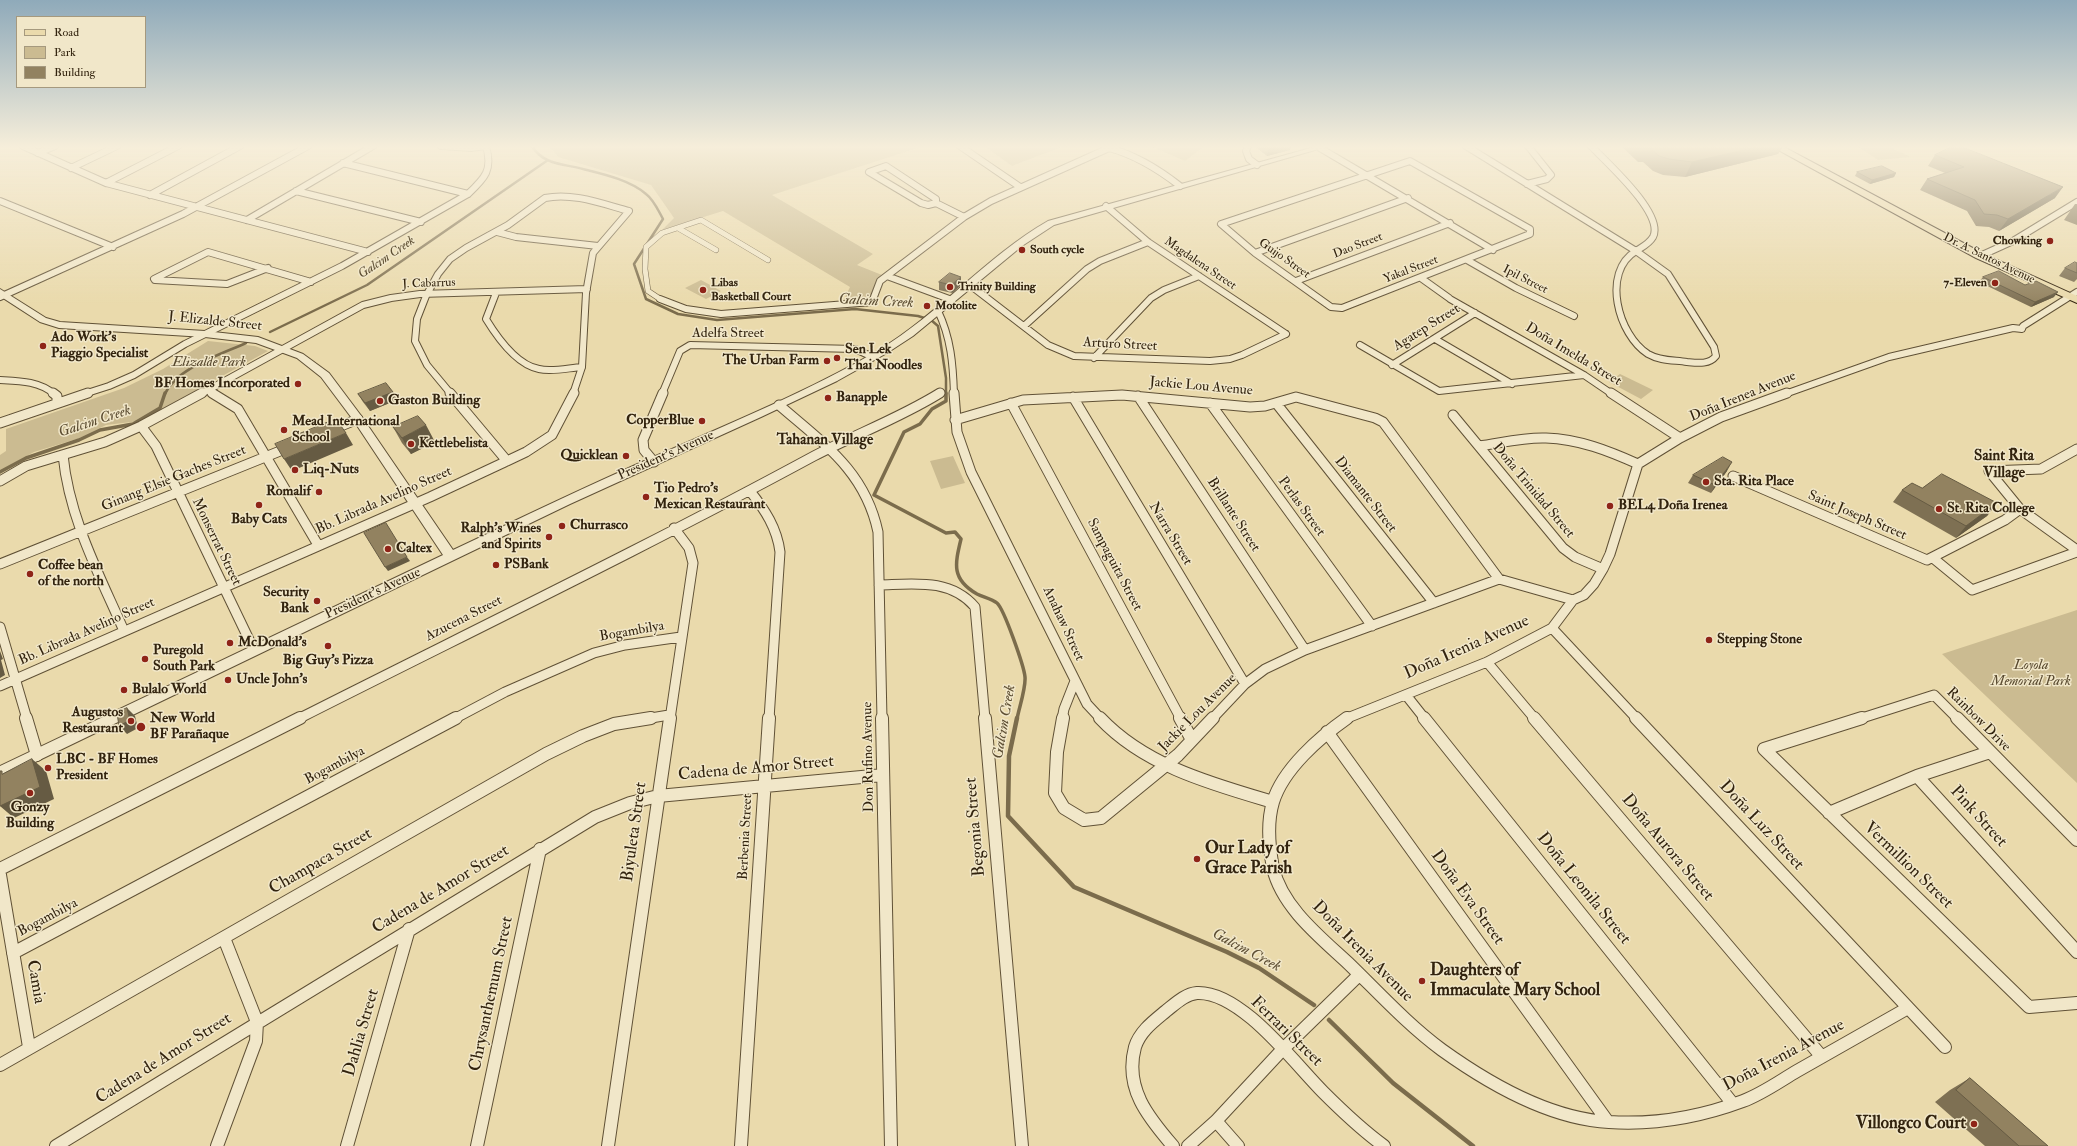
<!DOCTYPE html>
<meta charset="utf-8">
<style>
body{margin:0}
#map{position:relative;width:2077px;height:1146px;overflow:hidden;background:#eadaac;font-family:"IM FELL Double Pica",serif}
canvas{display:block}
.legend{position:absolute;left:16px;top:16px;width:130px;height:72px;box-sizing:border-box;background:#f1e7c9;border:1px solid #a5997e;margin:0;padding:5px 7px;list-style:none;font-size:12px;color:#32230e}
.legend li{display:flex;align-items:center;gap:8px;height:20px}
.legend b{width:20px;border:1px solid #a5997e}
</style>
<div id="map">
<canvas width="2077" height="1146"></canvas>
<ul class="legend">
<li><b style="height:5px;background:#eadaac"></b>Road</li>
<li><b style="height:11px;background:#cbbb91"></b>Park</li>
<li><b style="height:11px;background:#928260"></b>Building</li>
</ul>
</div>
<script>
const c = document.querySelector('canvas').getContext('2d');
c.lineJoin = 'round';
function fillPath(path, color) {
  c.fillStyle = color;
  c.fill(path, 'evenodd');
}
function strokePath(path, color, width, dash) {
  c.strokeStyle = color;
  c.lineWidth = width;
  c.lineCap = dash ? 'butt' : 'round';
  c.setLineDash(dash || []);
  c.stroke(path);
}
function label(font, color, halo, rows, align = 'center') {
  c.font = font + ' "IM FELL Double Pica",serif';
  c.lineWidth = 3;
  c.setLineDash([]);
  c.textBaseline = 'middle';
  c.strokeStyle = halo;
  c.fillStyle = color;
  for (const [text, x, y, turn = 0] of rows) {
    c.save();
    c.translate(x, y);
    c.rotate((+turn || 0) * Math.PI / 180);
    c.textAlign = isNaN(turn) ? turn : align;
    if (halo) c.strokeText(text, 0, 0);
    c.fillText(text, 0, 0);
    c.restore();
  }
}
const green = new Path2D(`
 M549,146H924L772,195L873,254L857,265L882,275L868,307L840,308L850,287L723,211L662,230L674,218L651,185L558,157Z
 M984,146H1064L1012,166Z
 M1150,146H1205L1185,161Z
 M1857,146H1887L1911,157L1878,160Z
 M701,280L721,291L706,299L685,288Z
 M208,341L255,346L268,351L140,421L106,425L80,438L34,452L0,471V455L6,451V429L124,388L163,369Z
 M1620,374L1653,390L1641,399L1609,382Z
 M953,456L965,483L941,489L930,461Z
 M2077,610V783L1942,654Z`);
const streamFar2 = new Path2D(`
 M532,146C543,165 565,164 583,169C603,174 630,180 646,194C654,200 658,210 663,219L634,264L646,299L678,314L717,320L855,309L918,316L931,320L938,326L946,378V394
 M270,332L367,285L548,160
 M165,394C176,368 222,354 246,343`);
const streamFar1 = new Path2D(`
 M946,393V401L932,409L920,424L904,432L874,495L946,533L955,532L961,539C955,564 951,579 977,594C983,597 992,599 997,603C1004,609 1024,666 1025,677C1026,688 1019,708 1017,719
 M0,472L26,458L79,440L100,430L133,424L160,408L165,393`);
const stream = new Path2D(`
 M1017,718L1009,756L1008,816L1074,887L1227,952L1259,968L1314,1005
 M1329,1020L1393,1083L1473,1146`);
const pedestrian = new Path2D(`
 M678,228L716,250
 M660,299L648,291L645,269L646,247L662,233L701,220L768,260`);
const minorFar2 = new Path2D(`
 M23,146L106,183L368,252
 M441,146L471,148L486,146
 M960,146L1020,187
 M1248,146L1246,151L1249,159L1257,165
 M1466,146L1636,251
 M1591,146C1606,162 1665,214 1653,237C1649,244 1642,247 1636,251
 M1320,148L1493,250
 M38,153L55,146
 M1410,161L1530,229V234L1342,308L1331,307L1255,253L1221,224Z
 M343,163L468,194
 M886,166L936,199V203L928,205L921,203L869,172Z
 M71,168L117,146
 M106,183L178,146
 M1527,184L1547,179L1551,175L1528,146
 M296,191L421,222
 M150,195L240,146
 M0,201L113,247
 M936,203L964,217
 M1106,206L1148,242L1286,334
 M247,220L373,146
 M497,232L516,237L598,246
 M1636,251L1668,274L1714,347L1716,356C1709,365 1697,363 1687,362C1674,360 1660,361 1648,354C1618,335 1601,272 1636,251Z
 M1255,253L1408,198
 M1980,256L2013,241L2077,202
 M1467,260L1516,288L1574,316
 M887,276L952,300
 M1421,278L1449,298
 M154,279L208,252L311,282
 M155,280L227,284L268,268
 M1296,281L1450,223
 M970,285L1048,345L1074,356L1210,361L1230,359L1242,355L1286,334
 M496,293L486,319C497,337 517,365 539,369C552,372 568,368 582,367
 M0,297L183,214L308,146
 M660,299L686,309L721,314L872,302L880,281L964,217L991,201L1109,148C1136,155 1158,169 1180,186
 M1450,299L1584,375L1612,394
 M938,311C951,338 953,364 954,394
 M1024,326L1087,269L1100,261L1148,242
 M1435,339L1512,384
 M1360,345L1439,391L1584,375
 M1094,358L1151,298L1164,290L1199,276
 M1392,365L1475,313
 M0,380C19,381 39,381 54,394
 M208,390L214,394
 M84,394L109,386L134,375L185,344L342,266L468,194C485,178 493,170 486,146
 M201,394L363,305L391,298L420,294L587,289
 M451,394L427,365L415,341L417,319L426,296L438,274L450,259L466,248L508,225L545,198C572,192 603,204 629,211L593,253L586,293L582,367L573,394
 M662,394L680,351L690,345L855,349L873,357
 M1785,394L1889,357L2013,328L2022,329L2023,326L2077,292`);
const minorFar1 = new Path2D(`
 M53,393L57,396V402
 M212,393L238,409L318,545
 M450,393L507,461
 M954,393L957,432L971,472L1087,704L1101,719
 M1611,393L1680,438
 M1138,396L1305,650
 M1073,397L1245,684
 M1011,403L1181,719
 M1210,403L1372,626
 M1276,403L1434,603
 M779,405C824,444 865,471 878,532L882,719
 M1453,415L1563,548L1575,557L1603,569
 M955,420L1023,400L1122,395L1250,407L1265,406L1296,397L1375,418L1383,422L1499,579L1573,600
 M0,423L88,393
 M141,426L156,446L254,650
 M331,430L358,419
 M1479,446C1501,443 1524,437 1546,438C1579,439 1609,451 1638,464
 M63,455C69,518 99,574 124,631
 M507,461L526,452L552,435L574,393
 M654,462L644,450L643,440L663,393
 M1989,471L2020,509L2077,550
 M1989,471L2041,469L2077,449
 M1733,476L1927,560L2005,520L2020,509
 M0,481L26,466L105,442L141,426L202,393
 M750,491C765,510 777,528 780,552L769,719
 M1933,558L1972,590L2077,552
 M0,564L290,447
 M879,585C914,584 950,578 975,607L985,719
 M0,627L27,719
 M1552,628L1637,719
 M1487,662L1535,719
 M0,686L430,497L507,461
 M1406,695L1425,719
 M298,719C470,632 644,548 814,456C856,434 900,418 940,393
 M454,719L505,692L594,653L625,645L681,637
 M645,719L669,715
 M670,719L693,563L689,548L674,528
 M1062,719L1064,709L1075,681
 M1212,719L1245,684L1265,669L1305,650L1499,579
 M1345,719L1487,662L1552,628L1573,600L1584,595L1594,584L1603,569L1610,554L1638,464L1680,438L1721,417L1787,393
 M1859,719L1934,695L1958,719`);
const minor = new Path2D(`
 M26,718L37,755
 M882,718L891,1146
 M985,718L1022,1146
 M1063,718L1057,752L1055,793L1064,808L1084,820L1101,818L1178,755L1213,718
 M1100,718C1145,766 1212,784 1273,802
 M1180,718L1192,740
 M1347,718C1320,737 1283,769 1273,802C1267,822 1269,847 1273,868C1282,907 1320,937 1348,963C1378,992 1408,1025 1442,1050C1488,1083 1551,1119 1609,1122C1655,1125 1700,1117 1743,1101C1762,1094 1780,1081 1797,1071C1834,1050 1871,1029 1908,1008
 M1424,718L1733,1104
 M1534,718L1822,1057
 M1636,718L1945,1047
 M1862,718L1764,749L2029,1007L2077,1003
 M1957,718L2077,840
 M1327,732L1608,1122
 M1917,776L2077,952
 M1829,813L1917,776L1990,752
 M0,869L300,718
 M0,875L29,1047
 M13,953L456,718
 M0,1065L546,754L583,736L614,724L651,718
 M1216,1121L1238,1146
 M56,1146L595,817L630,803L658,796L883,775
 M217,1146L256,1041L257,1022L224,938
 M347,1146L409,929
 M477,1146L540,849
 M608,1146L670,718
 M741,1146L769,718
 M1173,1146C1148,1117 1124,1088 1135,1047C1140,1031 1154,1021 1166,1011C1175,1004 1185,994 1197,993C1241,991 1294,1063 1323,1092C1342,1111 1362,1130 1384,1146
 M1188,1146L1216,1121L1282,1050L1359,975`);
const tertiary = new Path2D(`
 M1318,146H1329L1054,225L1022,246L913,336L887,353L837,381L761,417L570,504L0,779V766L443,555L354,421L321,377L297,358L256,343L205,337L59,328L40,322L0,296V289L46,318L60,322L205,331L258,337L303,354L329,373L362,417L453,550C521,518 589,485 658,455C733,422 809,391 879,350C940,313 987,256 1048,221Z`);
const primary = new Path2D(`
 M1771,146H1782L1984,254L2077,296V303L1976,258Z`);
const wall = new Path2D(`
 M1254,146H1291L1290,150L1267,156Z
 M1621,146H1783L1778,154L1685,177L1663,175L1653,171L1643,162H1638Z
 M1935,155L2055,198L1999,231L1989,227L1976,226L1967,211L1920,190L1927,179L1945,173L1928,166Z
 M1857,172L1896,173L1894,177L1870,184L1855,176Z
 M2075,204H2077V225L2064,220Z
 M2077,263V279L2074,282L2059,276L2065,268Z
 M1983,277L2025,285L2054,297L2031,307L1979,282Z
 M939,282L961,285L952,293L939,290Z
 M393,392L397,400L370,411L363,402L358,394Z
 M393,427L435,442L411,454L402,443Z
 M1727,471L1711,493L1688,483L1693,475Z
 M1922,488L1997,503L1987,516L1956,538L1893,502L1902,490Z
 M1970,1078L2048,1146H1985L1935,1102L1950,1090Z`);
const shadedWall = new Path2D(`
 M1269,146H1291L1290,150L1267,156Z
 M1761,146H1783L1778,154L1685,177L1692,162Z
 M1896,173L1894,177L1870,184L1872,180Z
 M2063,187L2055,198L1999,231L2008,219Z
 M961,277V285L952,293L951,285Z
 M2058,292L2054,297L2031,307L2035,302Z
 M393,392L397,400L370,411L365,403Z
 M426,425L435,442L411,454L402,438Z
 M346,433L353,445L292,471L284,459Z
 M1732,462L1727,471L1711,493L1715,485Z
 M1997,503L1987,516L1956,538L1966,526Z
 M407,557L410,561L388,571L385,567Z
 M0,651L3,659L1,660L5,675L0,678Z
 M127,708L135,716L138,728L127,734L119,726Z
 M32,759L46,771L54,799L14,818L0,806Z`);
const building = new Path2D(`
 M1642,146H1761L1692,162L1669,159L1659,156L1649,147H1644Z
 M1953,146H1960L2063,187L2008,219L1997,215L1984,214L1975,200L1927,179L1964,167L1935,155Z
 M1882,166L1896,173L1872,180L1857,172Z
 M2075,262L2077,263V273L2065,268Z
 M1999,271L2025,285L2036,281L2058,292L2035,302L1983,277Z
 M950,273L961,277L951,285L939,282Z
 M386,383L393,392L365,403L358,394Z
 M418,416L426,425L402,438L393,427Z
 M336,419L346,433L284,459L275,444Z
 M1723,457L1732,462L1715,485L1693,475Z
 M1942,474L1997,503L1966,526L1902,490L1912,483L1922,488Z
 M386,523L407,557L385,567L364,533Z
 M127,708L130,720L119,726L117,713Z
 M32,759L40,787L0,806V771H2V774Z
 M1970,1078L2048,1146H2019L1956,1090Z`);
const markers = [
 [2050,241,4,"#8f2418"],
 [1022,250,4,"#8f2418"],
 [1995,283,4,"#8f2418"],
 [950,287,4,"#8f2418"],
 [703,290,4,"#8f2418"],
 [927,306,4,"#8f2418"],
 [43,346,4,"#8f2418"],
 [837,358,4,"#8f2418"],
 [827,361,4,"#8f2418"],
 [298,384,4,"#8f2418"],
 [828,398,4,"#8f2418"],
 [380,401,4,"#8f2418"],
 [702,421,4,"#8f2418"],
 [284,430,4,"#8f2418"],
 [411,444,4,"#8f2418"],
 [626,456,4,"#8f2418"],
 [295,470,4,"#8f2418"],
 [1706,482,4,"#8f2418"],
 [319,492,4,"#8f2418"],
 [646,497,4,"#8f2418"],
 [259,505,4,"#8f2418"],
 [1610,506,4,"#8f2418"],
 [1939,509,4,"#8f2418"],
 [562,526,4,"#8f2418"],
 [549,537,4,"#8f2418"],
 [388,549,4,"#8f2418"],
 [496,565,4,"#8f2418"],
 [30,574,4,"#8f2418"],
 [317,601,4,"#8f2418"],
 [1709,640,4,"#8f2418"],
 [230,643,4,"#8f2418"],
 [328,646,4,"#8f2418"],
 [145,659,4,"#8f2418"],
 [228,680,4,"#8f2418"],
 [124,690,4,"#8f2418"],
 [131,721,4,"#8f2418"],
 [141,727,5,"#8f2418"],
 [48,768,4,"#8f2418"],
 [30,793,4,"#8f2418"],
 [1197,859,4,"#8f2418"],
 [1422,981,4,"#8f2418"],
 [1974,1124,4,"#8f2418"]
];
const farPoinames = [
 ["Chowking",2042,241,"right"],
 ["South cycle",1030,250],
 ["Libas",711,283],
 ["Basketball Court",711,297],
 ["7-Eleven",1987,283,"right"],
 ["Trinity Building",958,287],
 ["Motolite",935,306]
];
const farStreetnames = [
 ["Dao Street",1358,246,-21],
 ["Guijo Street",1284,259,35],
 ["Dr. A. Santos Avenue",1989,259,26],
 ["Magdalena Street",1200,264,34],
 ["Yakal Street",1411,270,-21],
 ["Ipil Street",1525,280,27],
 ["J. Cabarrus",429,284,-2]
];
const farWaternames = [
 ["Galcim Creek",387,258,-34]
];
const streetNames = [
 ["J. Elizalde Street",215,322,6],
 ["Agatep Street",1427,328,-32],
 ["Adelfa Street",728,334],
 ["Arturo Street",1120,345,3],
 ["Doña Imelda Street",1573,355,31],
 ["Jackie Lou Avenue",1201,387,5],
 ["Doña Irenea Avenue",1743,397,-22],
 ["President's Avenue",666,456,-24],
 ["Ginang Elsie Gaches Street",174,479,-22],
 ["Doña Trinidad Street",1533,491,50],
 ["Diamante Street",1365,495,52],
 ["Bb. Librada Avelino Street",384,501,-24],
 ["Perlas Street",1301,507,54],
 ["Brillante Street",1233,515,57],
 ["Saint Joseph Street",1857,516,23],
 ["Narra Street",1170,534,59],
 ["Monserrat Street",216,542,64],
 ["Sampaguita Street",1114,565,62],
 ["President's Avenue",373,594,-25],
 ["Azucena Street",464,619,-27],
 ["Anahaw Street",1063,624,65],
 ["Bb. Librada Avelino Street",87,632,-24],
 ["Bogambilya",632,632,-10],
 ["Jackie Lou Avenue",1198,713,-45],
 ["Rainbow Drive",1978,720,45],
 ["Don Rufino Avenue",869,757,-91],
 ["Bogambilya",335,766,-28],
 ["Berbenia Street",746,837,-87],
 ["Bogambilya",48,918,-28]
];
const poiNames = [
 ["Ado Work's",51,338],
 ["Piaggio Specialist",51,354],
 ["Sen Lek",845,350],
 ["Thai Noodles",845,366],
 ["The Urban Farm",819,361,"right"],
 ["BF Homes Incorporated",290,384,"right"],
 ["Banapple",836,398],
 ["Gaston Building",388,401],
 ["CopperBlue",694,421,"right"],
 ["Mead International",292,422],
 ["School",292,438],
 ["Kettlebelista",419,444],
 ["Quicklean",618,456,"right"],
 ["Liq-Nuts",303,470],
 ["Sta. Rita Place",1714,482],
 ["Tio Pedro's",654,489],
 ["Mexican Restaurant",654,505],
 ["Romalif",311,492,"right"],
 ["BEL4 Doña Irenea",1618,506],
 ["St. Rita College",1947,509],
 ["Baby Cats",259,520,"center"],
 ["Churrasco",570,526],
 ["Ralph's Wines",541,529,"right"],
 ["and Spirits",541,545,"right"],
 ["Caltex",396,549],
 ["PSBank",504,565],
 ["Coffee bean",38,566],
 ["of the north",38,582],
 ["Security",309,593,"right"],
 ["Bank",309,609,"right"],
 ["Stepping Stone",1717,640],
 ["McDonald's",238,643],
 ["Puregold",153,651],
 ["South Park",153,667],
 ["Big Guy's Pizza",328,661,"center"],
 ["Uncle John's",236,680],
 ["Bulalo World",132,690],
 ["Augustos",123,713,"right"],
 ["Restaurant",123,729,"right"],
 ["New World",150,719],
 ["BF Parañaque",150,735],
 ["LBC - BF Homes",56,760],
 ["President",56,776],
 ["Gonzy",30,808,"center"],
 ["Building",30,824,"center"]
];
const parkNames = [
 ["Elizalde Park",209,363],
 ["Loyola",2031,666],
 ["Memorial Park",2031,682]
];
const waterNames = [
 ["Galcim Creek",876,302,3],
 ["Galcim Creek",95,422,-18],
 ["Galcim Creek",1005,722,-80],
 ["Galcim Creek",1246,951,28]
];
const neighbourhoodNames = [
 ["Tahanan Village",825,441],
 ["Saint Rita",2004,457],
 ["Village",2004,474]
];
const nearStreetnames = [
 ["Doña Irenia Avenue",1467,648,-24],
 ["Cadena de Amor Street",756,769,-5],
 ["Pink Street",1978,817,48],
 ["Doña Luz Street",1761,826,47],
 ["Begonia Street",976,827,-95],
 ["Biyuleta Street",635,832,-82],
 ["Doña Aurora Street",1667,848,50],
 ["Champaca Street",321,862,-30],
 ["Vermillion Street",1908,866,44],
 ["Doña Leonila Street",1583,889,51],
 ["Cadena de Amor Street",441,890,-31],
 ["Doña Eva Street",1467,898,54],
 ["Doña Irenia Avenue",1362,952,45],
 ["Camia",35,982,80],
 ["Chrysanthemum Street",492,994,-78],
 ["Ferrari Street",1286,1032,44],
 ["Dahlia Street",362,1033,-74],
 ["Doña Irenia Avenue",1784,1056,-28],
 ["Cadena de Amor Street",164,1059,-32]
];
const nearPoinames = [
 ["Our Lady of",1205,849],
 ["Grace Parish",1205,869],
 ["Daughters of",1430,971],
 ["Immaculate Mary School",1430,991],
 ["Villongco Court",1966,1124,"right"]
];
fillPath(green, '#cbbb91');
strokePath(streamFar2, '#7b6c4c', 2.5);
strokePath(streamFar1, '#7b6c4c', 3.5);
strokePath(stream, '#7b6c4c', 4.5);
strokePath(pedestrian, '#605136', 6);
strokePath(minorFar2, '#605136', 8);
strokePath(minorFar1, '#605136', 11);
strokePath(minor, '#605136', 14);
strokePath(tertiary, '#605136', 2);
strokePath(primary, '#32230e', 2);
strokePath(pedestrian, '#f1e7c9', 5);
strokePath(minorFar2, '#f1e7c9', 6);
strokePath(minorFar1, '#f1e7c9', 9);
strokePath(minor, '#f1e7c9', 12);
fillPath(tertiary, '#f1e7c9');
fillPath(primary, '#eadaac');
fillPath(wall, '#7e7053');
fillPath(shadedWall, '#665b43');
fillPath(building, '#928260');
strokePath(building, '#665b43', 1);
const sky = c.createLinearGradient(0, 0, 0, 306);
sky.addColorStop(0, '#8faaba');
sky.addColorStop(0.48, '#f6eeda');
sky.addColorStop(1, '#f6eeda00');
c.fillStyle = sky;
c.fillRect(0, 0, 2077, 306);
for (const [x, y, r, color] of markers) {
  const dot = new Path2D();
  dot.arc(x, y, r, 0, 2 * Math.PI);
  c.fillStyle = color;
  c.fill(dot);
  strokePath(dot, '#f1e7c9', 1.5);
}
label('bold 12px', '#32230e', '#f1e7c9', farPoinames, 'left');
label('12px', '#32230e', '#f1e7c9', farStreetnames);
label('italic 13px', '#5c4d32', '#f1e7c9', farWaternames);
label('14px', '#32230e', '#f1e7c9', streetNames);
label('bold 14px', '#32230e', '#f1e7c9', poiNames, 'left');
label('italic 14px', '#58492f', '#f1e7c9', parkNames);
label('italic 15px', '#5c4d32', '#f1e7c9', waterNames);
label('bold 15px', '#32230e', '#f1e7c9', neighbourhoodNames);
label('17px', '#32230e', '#f1e7c9', nearStreetnames);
label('bold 17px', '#32230e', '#f1e7c9', nearPoinames, 'left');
</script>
